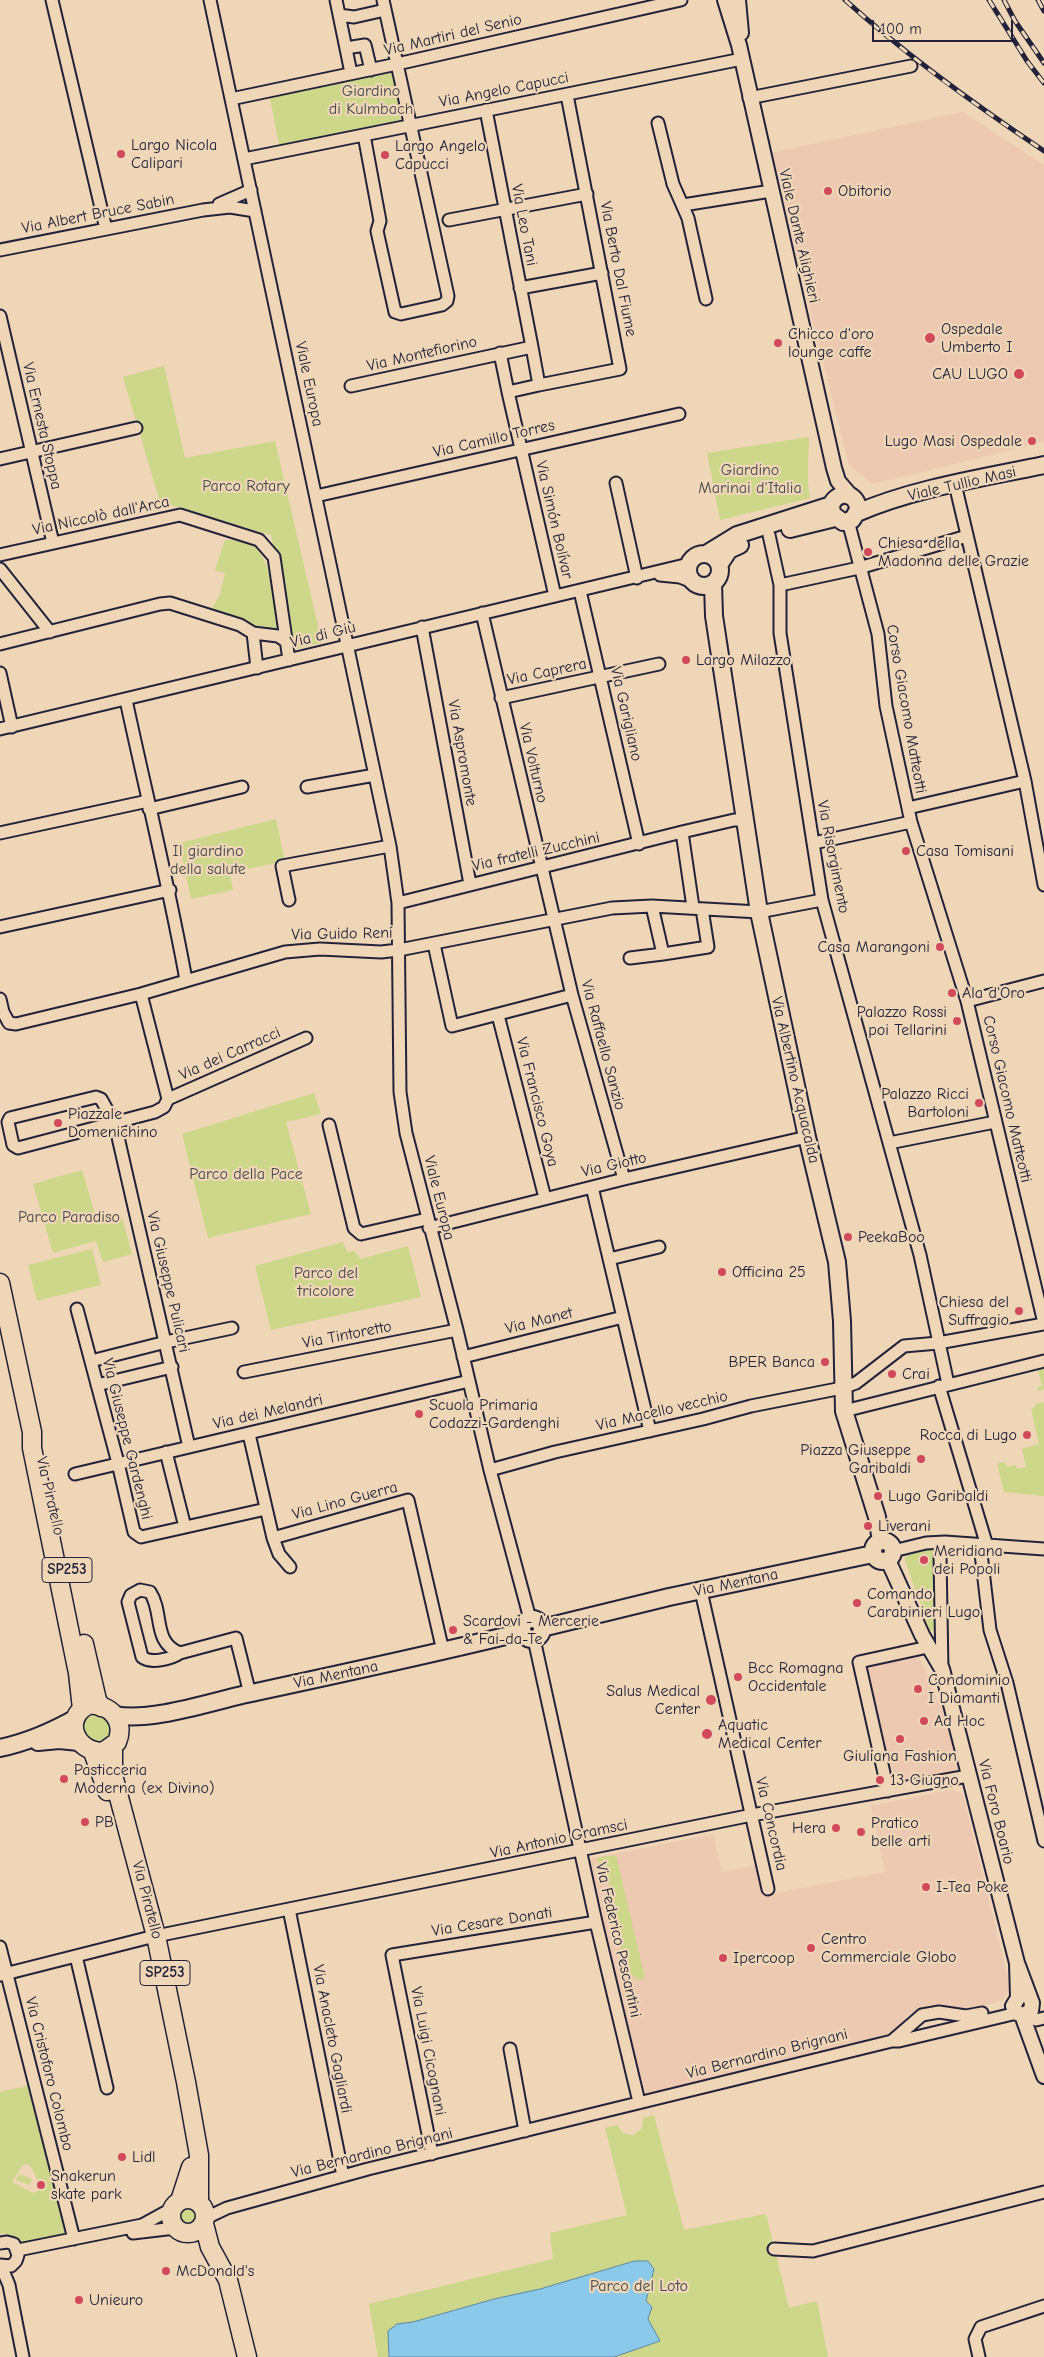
<!DOCTYPE html>
<meta charset="utf-8">
<style>
body{margin:0}
#map{position:relative;width:1044px;height:2357px;overflow:hidden;background:#efd6b7;font-family:"Comic Neue",sans-serif}
canvas{display:block}
.scale{position:absolute;left:872px;top:20px;width:141px;height:22px;box-sizing:border-box;border:2px solid #22223b;border-top:0;padding-left:6px;font-size:15px;line-height:18px;white-space:nowrap;color:#22223b;-webkit-text-stroke:4px #efd6b7;paint-order:stroke}
</style>
<div id="map">
<canvas width="1044" height="2357"></canvas>
<div class="scale">100 m</div>
</div>
<script>
const c = document.querySelector('canvas').getContext('2d');
c.lineJoin = 'round';
function fillPath(path, color) {
  c.fillStyle = color;
  c.fill(path, 'evenodd');
}
function strokePath(path, color, width, dash) {
  c.strokeStyle = color;
  c.lineWidth = width;
  c.lineCap = dash ? 'butt' : 'round';
  c.setLineDash(dash || []);
  c.stroke(path);
}
function label(font, color, halo, rows, align = 'center') {
  c.font = font + ' "Comic Neue",sans-serif';
  c.lineWidth = 4.5;
  c.setLineDash([]);
  c.textBaseline = 'middle';
  c.strokeStyle = halo;
  c.fillStyle = color;
  for (const [text, x, y, turn = 0] of rows) {
    c.save();
    c.translate(x, y);
    c.rotate((+turn || 0) * Math.PI / 180);
    c.textAlign = isNaN(turn) ? turn : align;
    if (halo) c.strokeText(text, 0, 0);
    c.fillText(text, 0, 0);
    c.restore();
  }
}
const built = new Path2D(`
 M963,112L1044,165V442L872,484L849,465L770,153Z
 M918,1653L936,1697L947,1712L960,1763L956,1773L891,1781L865,1666Z
 M953,1789L963,1795L1009,1982L1007,1994L1003,2000L959,2013L944,2004L929,2005L907,2015L900,2029L890,2033L643,2097L588,1859L713,1834L722,1872L756,1865L763,1895L770,1894L885,1872L871,1806Z`);
const green = new Path2D(`
 M393,71L401,120L279,145L270,98Z
 M164,366L185,458L275,441L322,643L296,649L271,535L160,502L123,377Z
 M809,437C809,457 806,477 810,498L720,520L707,453Z
 M225,540C232,540 242,540 248,543C273,553 274,606 277,629L261,631L210,612L220,594L225,573L215,570Z
 M276,819L285,861L230,873L233,890L191,899L179,843Z
 M314,1093L321,1114L286,1122L311,1214L208,1238L182,1134Z
 M82,1170L97,1221L121,1214L132,1254L103,1262L96,1241L53,1253L33,1184Z
 M343,1242L347,1252L354,1251L361,1259L408,1246L421,1297L271,1330L255,1266Z
 M92,1249L101,1285L37,1301L28,1265Z
 M1037,1367H1044V1389L1038,1391V1387L1042,1386Z
 M1044,1402V1496L1004,1492L997,1463L1005,1462L1007,1467L1016,1465L1017,1469L1026,1467L1022,1449L1039,1444L1031,1409L1035,1407V1404Z
 M935,1547L938,1630L930,1631L905,1560L906,1555L909,1552Z
 M101,1714L113,1722L112,1743L90,1748L81,1727C86,1718 90,1715 101,1714Z
 M616,1855L645,1978L638,1980L633,1975L627,1974L611,1912L612,1896L608,1879L596,1858Z
 M31,2085L69,2235L22,2244L3,2233L0,2235V2092ZM28,2164C34,2169 40,2184 38,2191L33,2193L12,2182L22,2166Z
 M654,2115L684,2230L766,2214L789,2308L817,2301L828,2357H378L369,2304L553,2259L550,2233L627,2215L605,2128L617,2125L623,2133L633,2135L642,2128L643,2118Z
 M19,2174L32,2179L29,2185L16,2180Z
 M180 2216a8 8 0 1 1 16 0a8 8 0 1 1-16 0Z`);
const water = new Path2D(`
 M635,2261H648L654,2269L646,2301L652,2307L648,2319L660,2341L614,2357H389L388,2331L397,2324L413,2322L494,2299L540,2289Z`);
const minor = new Path2D(`
 M52,0L106,229
 M210,0L390,846L398,903L400,1092L406,1133L457,1330L490,1470L530,1619
 M336,0L351,73
 M339,15L354,17L385,10
 M346,48L365,45L371,70
 M749,98L911,66
 M231,99L397,64L681,0
 M486,110L532,347
 M658,123L673,184L688,218L706,299
 M364,135L380,221L377,231L395,312L401,314L442,305L447,301L448,296L383,0
 M244,159L742,59
 M219,204L251,190
 M683,205L771,191
 M449,220L587,194
 M0,250L203,210L230,207L255,211
 M520,288L602,273
 M0,316L53,543
 M539,385L620,369L567,95
 M351,386L532,347L539,385L508,392L500,353
 M508,392L555,596
 M0,459L136,428
 M616,483L637,578
 M955,484L1025,781L1044,885
 M316,496L679,414
 M848,521L878,634L886,706L911,822L967,1001L1044,1323
 M769,535L780,585V633L822,900L920,1255L948,1384
 M0,555L180,515L259,540L274,557L289,660
 M0,569L50,632
 M660,575L680,577L693,582
 M780,585L859,568L967,536
 M580,591L639,844
 M482,613L572,995L624,1179
 M422,627L470,884
 M253,633L257,668
 M0,644L160,604L170,603L240,625L253,633L278,636L287,642
 M0,673L12,727
 M501,698L659,664
 M126,700C146,793 169,886 186,980
 M0,729L689,564
 M307,787L375,775
 M908,808L1025,781
 M149,809L242,787
 M682,832L693,907
 M0,833L148,801
 M814,843L911,822
 M289,900L282,866L390,846
 M398,903L682,832L734,820H746
 M652,906L663,954L708,947L702,909
 M0,927L170,890
 M434,944L452,1026L572,995
 M630,958L663,954
 M141,994L168,1099
 M0,999L3,1012L9,1023L16,1024L141,994L285,952L320,949L381,952L399,950L612,908L652,906L759,912L822,900
 M967,1001L1044,981
 M498,1015L545,1198
 M329,1125L354,1228L361,1234L427,1219
 M889,1143L995,1122
 M592,1187L650,1431
 M429,1228L624,1179L807,1137
 M609,1259L659,1247
 M77,1309L118,1463L134,1532L141,1537L266,1509
 M463,1357L623,1317
 M91,1361L166,1342L232,1328
 M244,1372L457,1330
 M97,1385L172,1367
 M939,1386L987,1546
 M844,1411L1044,1361
 M249,1434L273,1538L279,1554L290,1567
 M189,1447L115,1124L101,1099L96,1097L10,1118L8,1122L13,1145L18,1148L155,1112L164,1107L168,1099L306,1038
 M166,1452L185,1527
 M490,1470L555,1452L703,1419L751,1406L842,1388L856,1383L904,1346L938,1343L1044,1324
 M75,1474L469,1381
 M273,1538L408,1500L443,1651
 M980,1545L990,1630L1007,1683L1044,1841
 M893,1551L926,1543L945,1542L1044,1549
 M701,1591L768,1889
 M534,1639L596,1922L639,2102
 M180,1653C171,1659 151,1664 142,1657L128,1602L131,1595L140,1590L150,1592C164,1613 152,1642 180,1653L236,1638L248,1686
 M942,1669L940,1556L945,1542
 M888,1791L859,1662L928,1647
 M289,1909L343,2176
 M156,1936L752,1815L968,1776
 M0,1947L74,2239
 M76,1956L107,2088
 M1,1975L147,1938
 M1036,2020L1044,2018
 M892,2041L922,2015L939,2012L966,2016L982,2013
 M510,2049L525,2131
 M432,2154L392,1955L596,1922
 M206,2218L227,2208L368,2169L892,2041H899L1017,2013
 M133,2233L175,2228
 M0,2243L7,2242L14,2244L18,2255L16,2261L11,2266L0,2265
 M774,2249L813,2251L1044,2192
 M18,2250L142,2225L173,2208
 M1,2266L9,2285L23,2357
 M979,2357L975,2339L981,2327L1044,2306`);
const tertiary = new Path2D(`
 M725,0L739,45L834,468L838,481L850,495
 M738,0L741,33
 M888,1560L922,1635L942,1669L1017,1963L1032,2003L1031,2011L1023,2015L1017,2013L1013,2006L1018,1998L1017,1963
 M1022,2015L1044,2076`);
const secondary = new Path2D(`
 M857,513C915,488 982,478 1044,465
 M790,529L835,518
 M706,554L737,535L831,505C838,489 858,493 858,510L852,520L843,522L832,514L831,505
 M688 570a16 16 0 1 1 32 0a16 16 0 1 1-32 0Z
 M719,565L729,550L740,545
 M713,583L714,616L759,912L807,1137L837,1262L842,1321L844,1411L877,1517L881,1541
 M873 1551a10 10 0 1 1 20 0a10 10 0 1 1-20 0Z
 M522 1629a10 10 0 1 1 20 0a10 10 0 1 1-20 0Z
 M542,1628L669,1597L873,1554
 M115,1715C149,1722 207,1703 242,1695C335,1675 429,1655 522,1632
 M38,1742L59,1740L79,1742
 M0,1748C24,1743 51,1732 76,1718`);
const primary = new Path2D(`
 M0,1283L32,1432V1448L78,1673L82,1709
 M84,1644L97,1700L101,1707
 M88,1705C110,1703 126,1721 117,1742L103,1752C75,1752 62,1719 88,1705Z
 M113,1747V1775L156,1936L186,2082L199,2155V2203
 M93,1752L107,1791
 M171 2216a17 17 0 1 1 34 0a17 17 0 1 1-34 0Z
 M180,2201L191,2167
 M204,2224L210,2247L228,2280L247,2357`);
const rail = new Path2D(`
 M845,0C907,56 974,104 1044,151
 M989,0L1027,61L1044,83
 M1004,0L1015,21L1044,63
 M1038,0L1044,11`);
const markers = [
 [121,154,5,"#d1495b"],
 [385,155,5,"#d1495b"],
 [828,191,5,"#d1495b"],
 [930,338,6,"#d1495b"],
 [778,343,5,"#d1495b"],
 [1019,374,6,"#d1495b"],
 [1032,441,5,"#d1495b"],
 [868,552,5,"#d1495b"],
 [686,660,5,"#d1495b"],
 [906,851,5,"#d1495b"],
 [940,947,5,"#d1495b"],
 [952,993,5,"#d1495b"],
 [957,1021,5,"#d1495b"],
 [979,1103,5,"#d1495b"],
 [58,1123,5,"#d1495b"],
 [848,1237,5,"#d1495b"],
 [722,1272,5,"#d1495b"],
 [1019,1311,5,"#d1495b"],
 [825,1362,5,"#d1495b"],
 [892,1374,5,"#d1495b"],
 [419,1414,5,"#d1495b"],
 [1027,1435,5,"#d1495b"],
 [921,1459,5,"#d1495b"],
 [878,1496,5,"#d1495b"],
 [868,1526,5,"#d1495b"],
 [924,1560,5,"#d1495b"],
 [857,1603,5,"#d1495b"],
 [453,1630,5,"#d1495b"],
 [738,1677,5,"#d1495b"],
 [918,1689,5,"#d1495b"],
 [711,1700,6,"#d1495b"],
 [924,1721,5,"#d1495b"],
 [707,1734,6,"#d1495b"],
 [900,1739,5,"#d1495b"],
 [64,1779,5,"#d1495b"],
 [880,1780,5,"#d1495b"],
 [85,1822,5,"#d1495b"],
 [836,1828,5,"#d1495b"],
 [861,1832,5,"#d1495b"],
 [926,1887,5,"#d1495b"],
 [811,1948,5,"#d1495b"],
 [723,1958,5,"#d1495b"],
 [122,2157,5,"#d1495b"],
 [41,2185,5,"#d1495b"],
 [166,2271,5,"#d1495b"],
 [79,2300,5,"#d1495b"]
];
const shields = [
 [67,1570,50],
 [165,1973,50]
];
const shieldNames = [
 ["SP253",67,1570],
 ["SP253",165,1973]
];
const streetNames = [
 ["Via Martiri del Senio",453,35,-13],
 ["Via Angelo Capucci",504,90,-11],
 ["Via Albert Bruce Sabin",98,214,-11],
 ["Via Leo Tani",524,225,79],
 ["Viale Dante Alighieri",799,236,77],
 ["Via Berto Dal Fiume",618,269,79],
 ["Via Montefiorino",422,354,-13],
 ["Viale Europa",309,384,78],
 ["Via Ernesta Stoppa",42,426,77],
 ["Via Camillo Torres",494,439,-13],
 ["Viale Tullio Masi",962,484,-13],
 ["Via Niccolò dall'Arca",101,516,-12],
 ["Via Simón Bolívar",554,520,77],
 ["Via di Giù",323,635,-14],
 ["Via Caprera",547,672,-12],
 ["Corso Giacomo Matteotti",906,709,80],
 ["Via Garigliano",626,714,77],
 ["Via Aspromonte",462,753,80],
 ["Via Volturno",533,763,77],
 ["Via fratelli Zucchini",536,852,-13],
 ["Via Risorgimento",833,857,79],
 ["Via Guido Reni",342,934,-1],
 ["Via Raffaello Sanzio",603,1045,75],
 ["Via dei Carracci",230,1054,-24],
 ["Via Albertino Acquacalda",795,1080,77],
 ["Corso Giacomo Matteotti",1007,1099,77],
 ["Via Francisco Goya",537,1102,76],
 ["Via Giotto",614,1165,-13],
 ["Viale Europa",439,1198,76],
 ["Via Giuseppe Pulicari",168,1282,77],
 ["Via Manet",539,1321,-14],
 ["Via Tintoretto",347,1335,-11],
 ["Via Macello vecchio",662,1411,-13],
 ["Via dei Melandri",268,1412,-13],
 ["Via Giuseppe Gardenghi",127,1439,76],
 ["Via Piratello",50,1496,77],
 ["Via Lino Guerra",345,1501,-15],
 ["Via Mentana",736,1583,-12],
 ["Via Mentana",336,1675,-12],
 ["Via Foro Boario",996,1812,76],
 ["Via Concordia",771,1824,77],
 ["Via Antonio Gramsci",559,1839,-12],
 ["Via Piratello",147,1900,75],
 ["Via Cesare Donati",492,1922,-9],
 ["Via Federico Pescantini",618,1940,77],
 ["Via Anacleto Gagliardi",332,2039,79],
 ["Via Luigi Cicognani",428,2051,79],
 ["Via Bernardino Brignani",767,2054,-14],
 ["Via Cristoforo Colombo",49,2074,76],
 ["Via Bernardino Brignani",372,2153,-14]
];
const parkNames = [
 ["Giardino",371,91],
 ["di Kulmbach",371,109],
 ["Giardino",750,470],
 ["Marinai d'Italia",750,488],
 ["Parco Rotary",246,486],
 ["Il giardino",208,851],
 ["della salute",208,869],
 ["Parco della Pace",246,1174],
 ["Parco Paradiso",69,1217],
 ["Parco del",326,1273],
 ["tricolore",326,1291],
 ["Parco del Loto",639,2286]
];
const poiNames = [
 ["Largo Nicola",131,145],
 ["Calipari",131,163],
 ["Largo Angelo",395,146],
 ["Capucci",395,164],
 ["Obitorio",838,191],
 ["Ospedale",941,329],
 ["Umberto I",941,347],
 ["Chicco d'oro",788,334],
 ["lounge caffe",788,352],
 ["CAU LUGO",1008,374,"right"],
 ["Lugo Masi Ospedale",1022,441,"right"],
 ["Chiesa della",878,543],
 ["Madonna delle Grazie",878,561],
 ["Largo Milazzo",696,660],
 ["Casa Tomisani",916,851],
 ["Casa Marangoni",930,947,"right"],
 ["Ala d'Oro",962,993],
 ["Palazzo Rossi",947,1012,"right"],
 ["poi Tellarini",947,1030,"right"],
 ["Palazzo Ricci",969,1094,"right"],
 ["Bartoloni",969,1112,"right"],
 ["Piazzale",68,1114],
 ["Domenichino",68,1132],
 ["PeekaBoo",858,1237],
 ["Officina 25",732,1272],
 ["Chiesa del",1009,1302,"right"],
 ["Suffragio",1009,1320,"right"],
 ["BPER Banca",815,1362,"right"],
 ["Crai",902,1374],
 ["Scuola Primaria",429,1405],
 ["Codazzi-Gardenghi",429,1423],
 ["Rocca di Lugo",1017,1435,"right"],
 ["Piazza Giuseppe",911,1450,"right"],
 ["Garibaldi",911,1468,"right"],
 ["Lugo Garibaldi",888,1496],
 ["Liverani",878,1526],
 ["Meridiana",934,1551],
 ["dei Popoli",934,1569],
 ["Comando",867,1594],
 ["Carabinieri Lugo",867,1612],
 ["Scardovi - Mercerie",463,1621],
 ["& Fai-da-Te",463,1639],
 ["Bcc Romagna",748,1668],
 ["Occidentale",748,1686],
 ["Condominio",928,1680],
 ["I Diamanti",928,1698],
 ["Salus Medical",700,1691,"right"],
 ["Center",700,1709,"right"],
 ["Ad Hoc",934,1721],
 ["Aquatic",718,1725],
 ["Medical Center",718,1743],
 ["Giuliana Fashion",900,1756,"center"],
 ["Pasticceria",74,1770],
 ["Moderna (ex Divino)",74,1788],
 ["13 Giugno",890,1780],
 ["PB",95,1822],
 ["Pratico",871,1823],
 ["belle arti",871,1841],
 ["Hera",826,1828,"right"],
 ["I-Tea Poke",936,1887],
 ["Centro",821,1939],
 ["Commerciale Globo",821,1957],
 ["Ipercoop",733,1958],
 ["Lidl",132,2157],
 ["Snakerun",51,2176],
 ["skate park",51,2194],
 ["McDonald's",176,2271],
 ["Unieuro",89,2300]
];
fillPath(built, '#ecc9b0');
fillPath(green, '#ccd78a');
fillPath(water, '#8ac9ea');
strokePath(water, '#6086a4', 1);
strokePath(minor, '#22223b', 15);
strokePath(tertiary, '#22223b', 18);
strokePath(secondary, '#22223b', 20);
strokePath(primary, '#22223b', 21);
strokePath(minor, '#efd6b7', 11);
strokePath(tertiary, '#efd6b7', 14);
strokePath(secondary, '#efd6b7', 16);
strokePath(primary, '#efd6b7', 18);
strokePath(rail, '#22223b', 5);
strokePath(rail, '#efd6b7', 3, [9]);
for (const [x, y, r, color] of markers) {
  const dot = new Path2D();
  dot.arc(x, y, r, 0, 2 * Math.PI);
  c.fillStyle = color;
  c.fill(dot);
  strokePath(dot, '#efd6b7', 2);
}
for (const [x, y, w] of shields) {
  const box = new Path2D();
  box.roundRect(x - w / 2, y - 12.5, w, 25, 4);
  c.fillStyle = '#efd6b7';
  c.fill(box);
  strokePath(box, '#22223b', 1);
}
label('bold 15px', '#22223b', null, shieldNames);
label('16px', '#22223b', '#efd6b7', streetNames);
label('16px', '#44464b', '#efd6b7', parkNames);
label('16px', '#22223b', '#efd6b7', poiNames, 'left');
</script>
